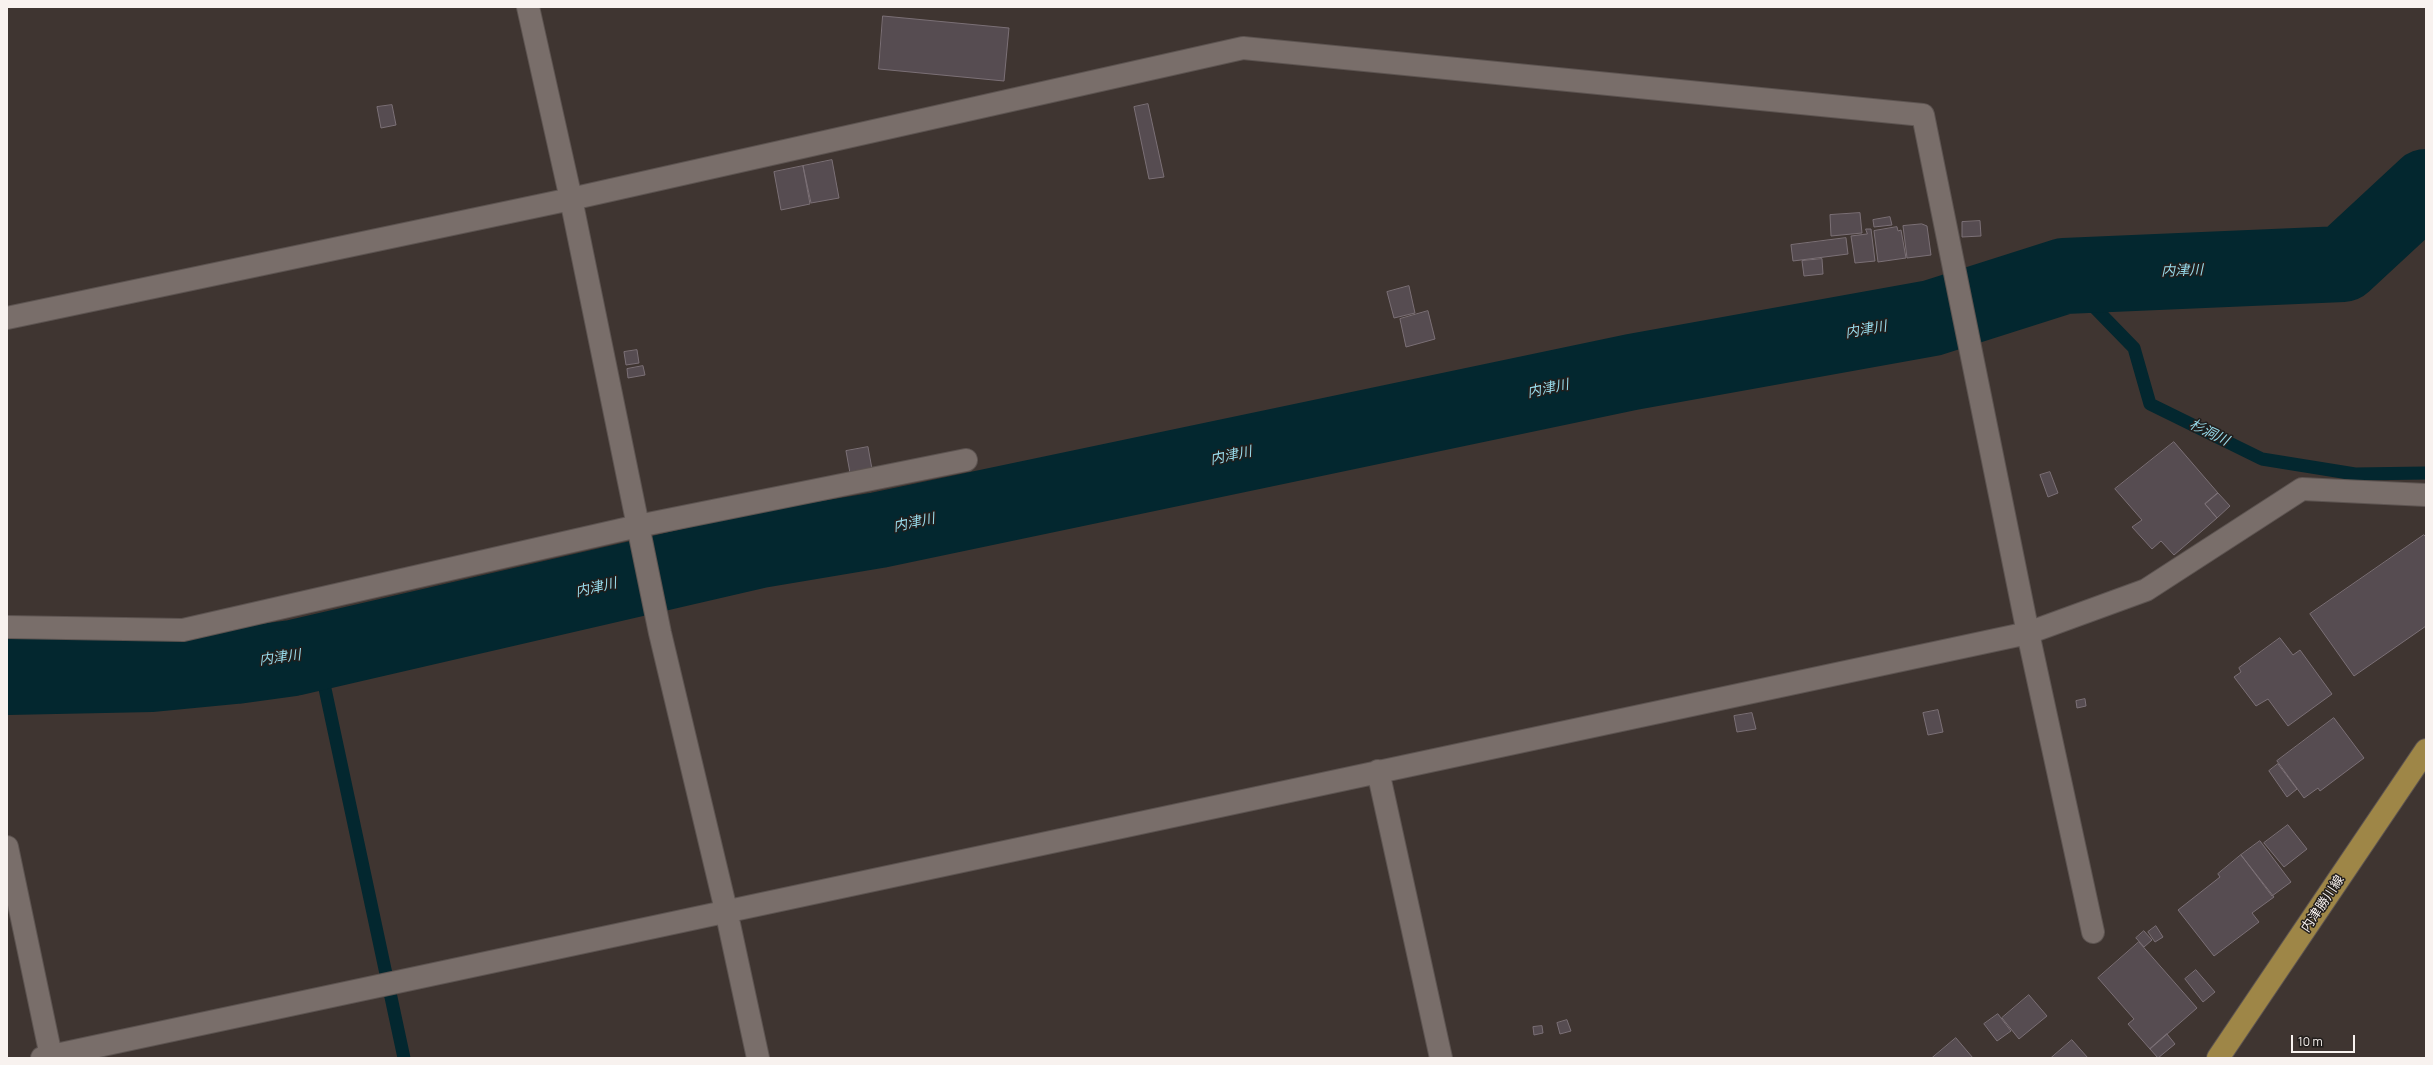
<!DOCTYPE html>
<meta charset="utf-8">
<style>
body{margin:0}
#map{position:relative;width:2433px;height:1065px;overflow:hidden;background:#3f3531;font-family:Manrope,sans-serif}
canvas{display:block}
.frame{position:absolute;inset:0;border:8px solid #f8f2ef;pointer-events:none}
.scale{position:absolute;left:2291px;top:1035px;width:64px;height:18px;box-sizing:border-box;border:2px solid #f8f2ef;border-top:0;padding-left:5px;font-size:12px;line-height:14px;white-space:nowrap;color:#f8f2ef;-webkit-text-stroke:3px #221e1c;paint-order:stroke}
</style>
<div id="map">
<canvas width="2433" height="1065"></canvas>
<div class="frame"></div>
<div class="scale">10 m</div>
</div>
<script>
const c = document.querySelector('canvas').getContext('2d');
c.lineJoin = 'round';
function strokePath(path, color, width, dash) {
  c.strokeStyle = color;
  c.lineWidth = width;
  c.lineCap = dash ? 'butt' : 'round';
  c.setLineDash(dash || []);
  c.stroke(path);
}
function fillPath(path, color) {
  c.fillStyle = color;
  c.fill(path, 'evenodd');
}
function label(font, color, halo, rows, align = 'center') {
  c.font = font + ' Manrope,"Noto Sans JP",sans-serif';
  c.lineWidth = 3;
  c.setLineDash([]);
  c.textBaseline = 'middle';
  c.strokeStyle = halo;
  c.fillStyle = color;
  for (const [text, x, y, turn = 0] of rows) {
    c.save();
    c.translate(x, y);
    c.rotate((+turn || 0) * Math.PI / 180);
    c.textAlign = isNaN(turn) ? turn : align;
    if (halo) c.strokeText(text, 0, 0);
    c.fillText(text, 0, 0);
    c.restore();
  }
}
const stream = new Path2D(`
 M2064,276L2134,348L2150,404L2262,459L2355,474L2426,473
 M293,658L324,684L404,1058`);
const river = new Path2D(`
 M7,677L152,674L235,666L293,658L760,550L879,530L1632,372L1932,318L2064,276L2343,264L2426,187`);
const building = new Path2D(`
 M883,16L1009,28L1004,81L879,69Z
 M1148,104L1164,177L1149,179L1134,107Z
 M392,105L396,125L381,128L377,107Z
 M832,160L839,198L811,203L803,166Z
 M803,166L810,204L781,210L774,172Z
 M1860,213L1862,233L1831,236L1830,215Z
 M1890,217L1892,225L1874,227L1873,220Z
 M1980,221L1981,236L1962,237V222Z
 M1922,224L1927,226L1931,255L1907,258L1903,226Z
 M1897,227L1898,231L1901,230L1906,258L1878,262L1874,231Z
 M1866,229H1871L1875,261L1855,263L1851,236L1867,234Z
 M1846,238L1848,254L1793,261L1791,245Z
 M1822,259L1823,274L1804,276L1802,261Z
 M1409,286L1415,313L1394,318L1387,292Z
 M1428,311L1435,339L1406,347L1400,319Z
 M637,350L639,363L626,365L624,352Z
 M643,366L645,375L628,378L627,369Z
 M2174,442L2218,493L2205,504L2217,518L2174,555L2161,541L2152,549L2132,527L2142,520L2115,489Z
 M868,447L872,469L850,473L846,451Z
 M2050,472L2058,493L2048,497L2040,475Z
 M2218,493L2230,506L2217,518L2205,504Z
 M2424,535L2426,537V626L2354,676L2310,614Z
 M2280,638L2293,655L2300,650L2332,694L2288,726L2268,699L2256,706L2234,677L2241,672L2239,668Z
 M2085,699L2086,706L2077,708L2076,701Z
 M1938,710L1943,732L1928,735L1923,713Z
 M1752,713L1756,729L1737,732L1734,716Z
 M2334,718L2364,758L2320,791L2318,788L2304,798L2277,761Z
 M2278,764L2297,789L2287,797L2269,771Z
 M2288,825L2307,849L2284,867L2264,843Z
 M2260,841L2291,882L2272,896L2241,855Z
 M2241,855L2274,897L2252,913L2259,922L2214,956L2178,910L2220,877L2218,874Z
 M2156,926L2163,937L2155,942L2148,932Z
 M2144,931L2152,940L2144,947L2136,938Z
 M2139,942L2197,1008L2150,1049L2128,1024L2134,1019L2098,978Z
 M2196,970L2215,992L2203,1002L2185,979Z
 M2029,995L2047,1016L2019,1039L2002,1018Z
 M1998,1014L2011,1031L1997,1041L1984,1024Z
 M1567,1020L1571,1031L1560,1034L1557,1023Z
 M1542,1026L1543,1033L1534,1035L1533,1027Z
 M2167,1034L2175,1044L2158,1058L2150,1049Z
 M1956,1038L1973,1058H1932Z
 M2072,1040L2088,1058H2051Z`);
const minor = new Path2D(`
 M528,7L571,199L660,633L726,910L758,1058
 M7,318L571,199L1243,48L1923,115L2028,633L2093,932
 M7,627L183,630L638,526L966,460
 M1378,771L1441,1058
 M7,847L51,1056
 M42,1058L2028,633L2146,590L2302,489L2426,495`);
const major = new Path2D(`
 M2218,1058L2426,750`);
const streetNames = [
 ["内津勝川線",2323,904,-56]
];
const waterNames = [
 ["内津川",2182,271,-2],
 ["内津川",1866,330,-10],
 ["内津川",1548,389,-12],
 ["杉洞川",2209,433,26],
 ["内津川",1231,456,-12],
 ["内津川",914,523,-12],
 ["内津川",596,588,-13],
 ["内津川",280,658,-8]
];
strokePath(stream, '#03272f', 13);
strokePath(river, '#03272f', 76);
fillPath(building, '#564c51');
strokePath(building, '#7b7076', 1);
strokePath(minor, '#5d5451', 24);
strokePath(major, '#5d5451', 24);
strokePath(minor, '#796e6a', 22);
strokePath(major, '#9e8647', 22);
label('13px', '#f8f2ef', '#221e1c', streetNames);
label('italic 14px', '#96daea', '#221e1c', waterNames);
</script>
